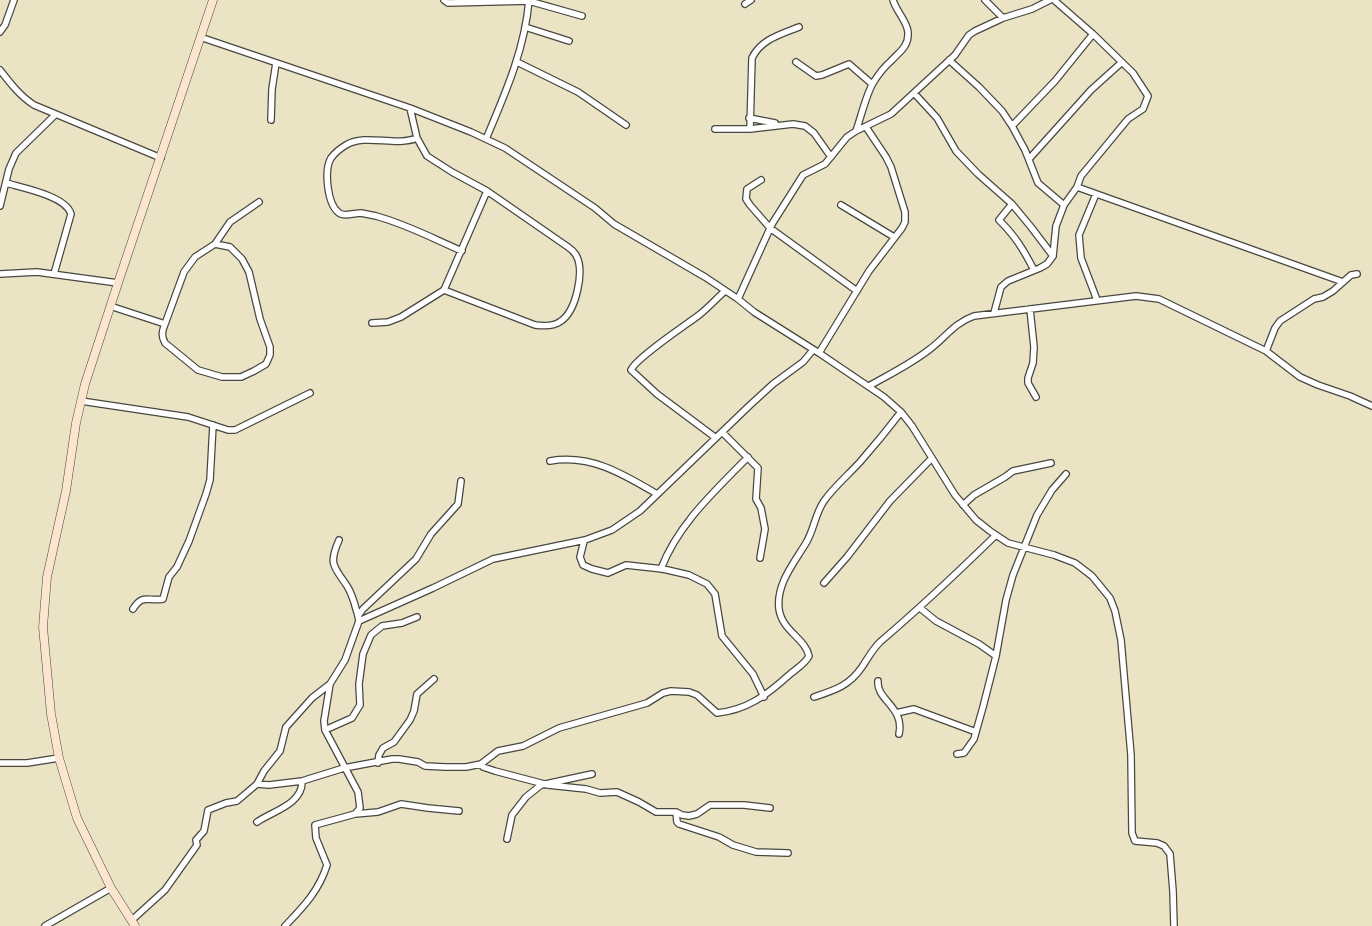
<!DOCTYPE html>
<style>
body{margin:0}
canvas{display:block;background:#eae4c4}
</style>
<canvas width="1372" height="926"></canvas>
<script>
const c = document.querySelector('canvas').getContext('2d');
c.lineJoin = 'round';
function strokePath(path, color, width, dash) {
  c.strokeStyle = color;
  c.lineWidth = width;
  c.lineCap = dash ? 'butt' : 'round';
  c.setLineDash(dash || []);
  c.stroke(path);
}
const street = new Path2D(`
 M444,0L448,3L529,1L582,16
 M985,0L1003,18
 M745,4L751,0
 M525,27L569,41
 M0,32L5,25L14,0
 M200,37L410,108L471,132L505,148L595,208L614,224L705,277L738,299L754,312L819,353L884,397L901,412L912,426L955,495L976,520L990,531L1008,543L1054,555L1075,563L1092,576L1110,598L1115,611L1121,640L1131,755L1132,833L1135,841L1157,843L1164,846L1170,854L1173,891L1174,926
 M949,60L979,87L1002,111L1012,126L1025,150L1038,183L1064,205
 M517,62L578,92L626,125
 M796,62L816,76L822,75L849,64L872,84
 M0,70C10,83 20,96 34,105L161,158
 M914,93L937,118L956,151L978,174L1012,204L1031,227L1053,256
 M749,118L775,123
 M271,120L272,89L276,63
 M1012,126L1055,81L1093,34
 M715,129H750L793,124L805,126L814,133L831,157
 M750,129L752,58C761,39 782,34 799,27
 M856,131C861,117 866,95 873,83C878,75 884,67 891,61C899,52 909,47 908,32C907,21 896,11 893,0
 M417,138C395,147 366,133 346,145C341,148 334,154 331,158C324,170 327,204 339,213C344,217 355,213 361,213C366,214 371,215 376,216C406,224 434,239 462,251
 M486,139C505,94 525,49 529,0
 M1029,159L1091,90L1121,63
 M761,180L747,189L746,199L750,205L770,228L857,291
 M6,183C23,188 66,196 71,214L54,274
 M1077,187L1343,282
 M1096,194L1079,235L1081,258L1097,300
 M1012,204L999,220C1016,237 1023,249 1034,270
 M841,205L894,237
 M0,206L9,169L16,153L55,115
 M0,274L37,272L118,283
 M444,290L487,191
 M738,299L772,224L803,175L825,164L847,137L856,131L891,114L955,55L969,35L975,31L1003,18L1032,9L1050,0
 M110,306L165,324L184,272L195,257L215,244L230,222L259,202
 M1030,309L1034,347L1033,363L1028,378V383L1036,397
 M994,313L1001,287L1008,281L1040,268L1047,264L1053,256L1056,226L1064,205L1077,187L1081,176L1128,119L1143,109L1148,96L1133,73L1093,34L1054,0
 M372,323L388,322L401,317L444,290L535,325C543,326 554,327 561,321C576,311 585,271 576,255C574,252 571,249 568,247L487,191L452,172L427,156L417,138L410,108
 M165,324C162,331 161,336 165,343L198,370L222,377H241L254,371L266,364L270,355V347L260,319L249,272L242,259L230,247L215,244
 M1266,351L1275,328L1280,321L1314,299L1323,297L1333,291L1351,275L1357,274
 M819,353L869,271L902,228L905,222V212L891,167L886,157L866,127
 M869,386C890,374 911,364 930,349C946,337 954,323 974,316L1136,296L1159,299L1266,351L1300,377L1318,385L1350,396L1372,406
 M81,401L188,417L228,430H235L310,393
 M722,432L758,468L756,499L761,508L765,529L760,558
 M716,438L657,394L631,370C636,358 686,325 699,315C708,308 716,299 725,291
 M550,461C591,454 623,474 657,494
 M963,505L974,495L1005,477L1013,471L1051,463
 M339,540C328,565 334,566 347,586C353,595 355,606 358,616
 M584,541L580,557L583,565L592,569L608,573L626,565L663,569L689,575L707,584L715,594L722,636L753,674L764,697
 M661,569C678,524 715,491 748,457
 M824,583L847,557L890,501L932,458
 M920,608L936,621L979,644L996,656
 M133,609C143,593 148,602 163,599L169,577L177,567L189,541L206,494L210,480L213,425
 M359,621L358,616L363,609L416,559L431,534L458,504L461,481
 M878,681C876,700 905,707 899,734
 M814,697C835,690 849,686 862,667C868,658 872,650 880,642C920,608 958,572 996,535
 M896,713L914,709L976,732
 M325,730L352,718L360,705L359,684L363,654L371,635L382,626L402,623L417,617
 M957,754L964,753L974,739L983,707L996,656L1006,600L1013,575L1037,515L1052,490L1066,474
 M0,763H27L59,758
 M378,763L379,755L383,748L394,742L410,720L414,711L417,694L434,679
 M481,764L483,767L495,771L548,785L586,789L600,793L617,792L639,802L656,812H676L682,815L689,816L697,814L710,805H744L770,808
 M257,784L269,785L302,781L344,768L392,759H399L418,762L425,766L445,767H466L481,764L498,751L523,746L559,728L647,703L663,693L671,691L689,692L697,695L717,713C747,710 767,695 789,675C796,669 805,664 809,656C805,638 782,631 779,609C776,584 794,563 806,543C814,530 815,514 824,501C834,487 848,475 860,462C874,446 888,429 901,412
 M676,812L677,822L679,824L719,837L733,845L756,852L788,853
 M355,814L378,812L401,804L428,808L459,811
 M257,822C273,811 303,804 302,781
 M507,839L512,815L526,797L541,785L592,774
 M132,920L165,890L197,845L196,840L204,831L208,810L226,803L237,801L257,784L264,771L280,751L286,727L312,698L330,684
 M45,926L111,888
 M285,926C303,907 319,891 327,865L316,838L315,825L355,814L360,808L358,792L325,730L324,721L330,684L345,660L359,621L433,588L493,559L585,540L612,530L640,511L749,406L773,384L803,362L813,350`);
const secondary = new Path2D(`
 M135,926L111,888L77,818L59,758L51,714L43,627L47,577L66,491L76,423L85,384L118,283L213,0`);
strokePath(street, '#484742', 8);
strokePath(secondary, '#484742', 9);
strokePath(street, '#fff', 5.5);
strokePath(secondary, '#fbe5cf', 8);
</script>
